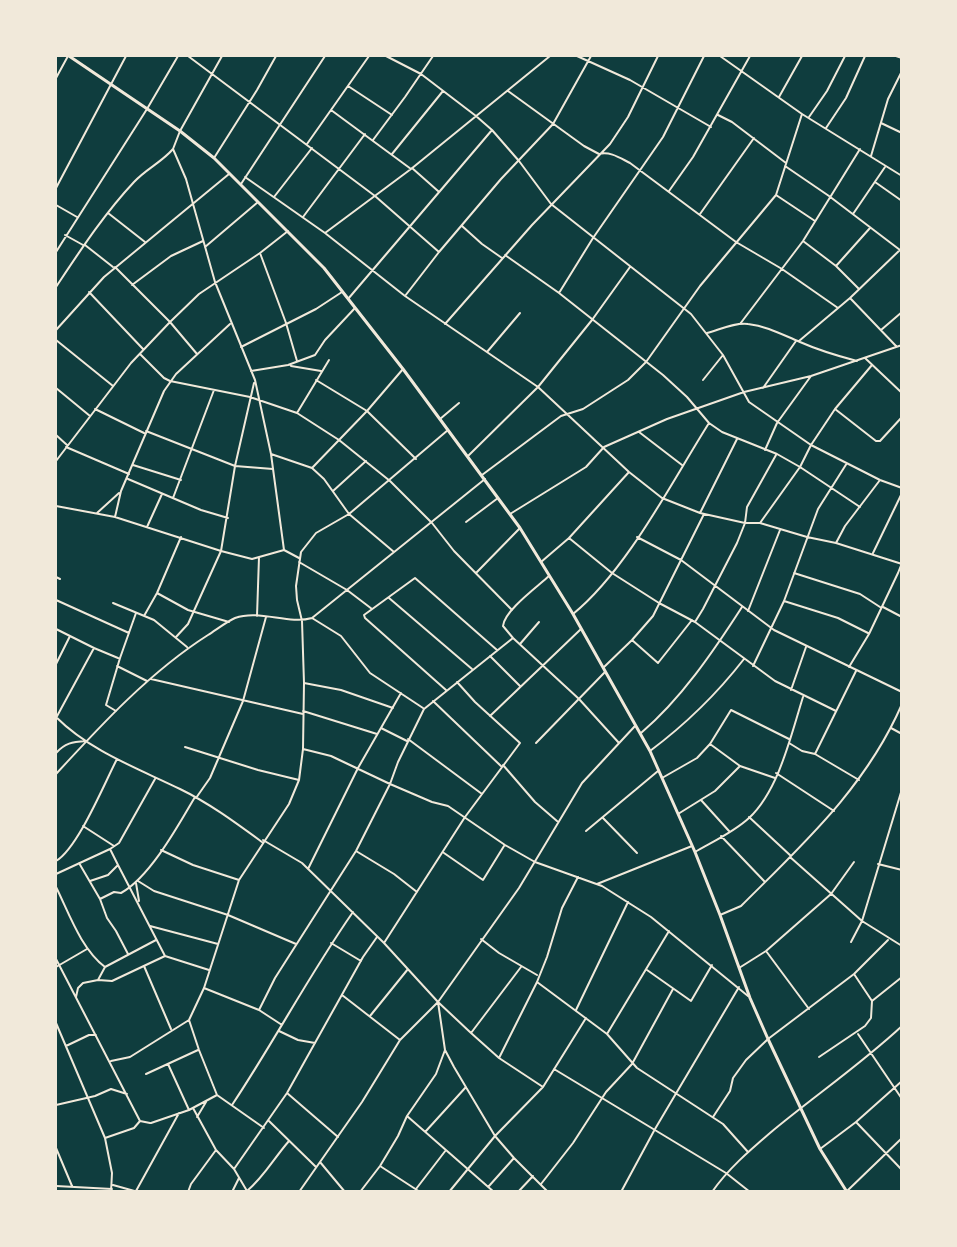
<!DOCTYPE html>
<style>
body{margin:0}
#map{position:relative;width:957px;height:1247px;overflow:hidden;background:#0f3d3e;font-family:"Sofia Sans Condensed",sans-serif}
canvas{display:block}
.frame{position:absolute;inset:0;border:57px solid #f1e9da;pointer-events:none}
</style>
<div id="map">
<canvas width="957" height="1247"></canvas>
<div class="frame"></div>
</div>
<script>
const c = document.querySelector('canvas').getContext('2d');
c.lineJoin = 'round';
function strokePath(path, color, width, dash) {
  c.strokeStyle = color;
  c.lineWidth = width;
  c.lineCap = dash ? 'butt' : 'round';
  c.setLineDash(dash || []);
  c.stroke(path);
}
const minor = new Path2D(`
 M188,56L375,196L439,252
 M222,56L180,131L173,149L186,179L215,282L255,380L271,454L284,550
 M386,56L421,74L476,116L492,130L519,161L551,204L691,314L723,355L749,402L811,445L880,480L902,488
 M577,56L630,80L711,127
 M704,56L663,137L593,238L559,293L663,375L687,397L709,423L722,432L777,454L800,467L860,507
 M720,56L802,114L902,176
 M896,56L902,58
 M56,78L68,56
 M348,86L392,115
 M508,91L584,146L599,154C610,151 620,158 630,163L736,242L782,269L838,308
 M779,97L802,56
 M331,110L411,169
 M718,115L732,122L786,163
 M809,117L827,91L845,56
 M881,123L902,133
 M826,128L846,98L865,56
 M373,140L405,97L433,56
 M307,144L369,56
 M392,154L443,91
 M871,156L888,99L902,71
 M214,158L257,90L276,56
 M785,166L829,196L900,250
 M412,168L438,191
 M245,177L325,233L405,296L538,387L629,472L662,498L700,513L745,523H760L807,537L836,543L902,564
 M875,182L902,201
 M241,184L325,56
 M56,188L126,56
 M669,191L693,157L750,56
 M776,195L815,221
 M274,197L312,148
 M56,205L77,217
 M108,213L145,242
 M700,214L754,138
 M853,214L885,167
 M303,217L365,134
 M462,226L482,244L502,258
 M325,233L411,169L550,56
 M65,235L83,245
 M803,241L836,266L859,289
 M85,245L113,267
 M205,247L258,202
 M56,252L147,109L178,56
 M260,253L286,323L297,361
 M505,255L559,293
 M836,266L870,228
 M115,267L170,322L197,354
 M132,285L171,256L203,241
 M56,287C80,251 104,214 134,182C146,169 162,162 173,149
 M89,292L143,349
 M405,296L439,252L501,179L553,124L591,56
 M850,298L896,346
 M348,299L492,130
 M445,324L532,225L610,144L628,117L658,56
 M740,324L803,241L860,149
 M56,330L104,277L229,174
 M881,330L902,312
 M707,333C719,330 735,322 748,324C767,326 783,335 800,342C818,350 838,356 857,361
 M56,340L113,386
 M799,341L850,298L902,248
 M241,347L316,309L342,292
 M487,352L520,313
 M140,354L164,378L170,381L250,397L297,413L339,440L390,481L432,523L454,551L512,610
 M865,358L902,393
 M291,366L321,371
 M251,371L288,365L315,355L325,340L355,308
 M316,380L367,411L416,459
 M703,380L723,355
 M56,388L90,416
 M763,388L796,341
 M95,409L144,433
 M835,409L876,441H880L902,417
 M297,413L329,360
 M440,419L459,403
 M146,431L235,466L273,469
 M639,432L682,465
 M56,435L67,445
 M66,447L129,474
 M765,450L777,423L811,376
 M271,454L312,468L324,479L349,514L394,552
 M468,456L538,387L592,320L630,267
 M56,461L131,363L170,322L199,294L260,253L288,231
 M133,465L181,480
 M312,468L367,411L403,369
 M482,475L561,416L583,409L628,380L646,362L700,286L776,195L802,114
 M128,479L201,510L228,518
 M333,491L366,461
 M173,498L214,390
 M56,506L115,517L221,551L252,559L284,550L299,558
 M97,513L119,493
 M700,513L737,439
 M510,514L586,467L604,447L667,419L744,392L811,376L902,345
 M115,517L121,491L164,391L176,374L230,324
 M466,522L498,498
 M760,523L800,467L811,445L835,409L872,365
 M147,527L162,494
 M637,537L681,560L774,630L902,692
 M569,538L612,573L659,603L695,622L775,681L836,711
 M836,543L845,526L880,480
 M873,553L902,493
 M299,562L347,590L372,609
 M541,562L569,538L629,472
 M476,573L520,528
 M794,573L860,594L880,607
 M56,577L60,579
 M157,593L188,610L229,622
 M389,598L472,669
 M56,600L129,633
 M784,601L838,618L868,633
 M113,603L154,620L187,647
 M883,607L902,617
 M748,611L780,530
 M573,614C627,570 671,483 709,423
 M144,616L157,593L181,537
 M257,616L259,557
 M312,618L341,636L370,673L423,708
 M695,622L703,609L737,543L745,523L747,507L776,455
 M56,629L94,648L118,658
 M176,637L188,624L221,551L235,466L254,383
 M513,638L579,699L619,743
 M632,640L658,663L692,620
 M520,644L539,622
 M490,656L520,686
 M56,664L70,636
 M117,666L147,681
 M753,666L784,601L818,509L847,463
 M849,667L869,634L898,573L902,563
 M603,668L632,640L653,616L704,514
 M151,679L303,714
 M304,683L341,690L393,708
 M446,690L365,618L364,615L415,578L497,650
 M791,690L806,647
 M433,701L502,767
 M116,711L106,705L120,658L136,613
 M303,711L377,734
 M490,716L581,629
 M56,717C90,751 137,768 180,789C209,803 236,823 262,842
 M56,718L94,648
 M381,728L407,741
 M891,728L902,734
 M641,733C681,699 713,652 742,607
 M408,739L482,794
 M536,743L605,672
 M789,743L802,751L815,754L859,780
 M710,744L740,766L775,778
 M185,747L258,770L299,780
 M303,749L331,756L390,784L432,802L448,806L505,845L535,862L602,886L651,917L748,996
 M650,751C686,724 716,695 744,659
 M56,753C65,743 72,742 86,741
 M815,754L856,671
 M503,765L535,802L557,821
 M776,773L834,811
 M56,774C102,724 150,672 208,635C216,630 226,622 235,618C260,609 288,625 312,618L485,479
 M662,778L697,758L710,744L731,710L789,739
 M196,798L210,778L243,701L266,617
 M701,800L729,831
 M678,814L715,791L740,766
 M749,817L791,856
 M603,818L637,853
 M83,826L114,846
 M586,831L658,771
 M721,836L765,882
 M263,840L302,863L384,943L438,1002L471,1033L499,1058L543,1087
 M161,850L193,865L239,880
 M356,851L394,874L417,892
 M695,852C712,842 734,832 749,818C779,790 791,735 803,697
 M444,853L483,880L504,846
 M790,857L862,921L902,946
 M56,861C78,848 104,784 117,759
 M79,863L100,899L107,918L116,931L128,954
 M878,864L902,870
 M118,865L165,956L209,970
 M308,869L358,768L401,693
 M56,874L110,849L119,843L155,779
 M90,881L108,875L118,865L110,849
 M138,881L154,891L228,915L296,944
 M136,883L139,901
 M597,884L692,846
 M56,887C69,913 81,949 105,967L156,940
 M100,899L114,892L121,893C150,877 178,826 195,797
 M720,915L741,906C804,843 866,787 902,704
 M150,926L218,944
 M481,939L499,953L537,975
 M851,942L862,921L902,789
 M331,943L361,961
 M384,943L465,817L520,743L475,702L457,682
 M766,951L809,1009
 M56,959L140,1121L150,1123
 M144,966L171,1029
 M56,967L87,949
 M739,968L766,951L831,894L854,862
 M647,970L691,1001L712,965
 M854,974L872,1001L902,977
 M98,980L105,967
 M537,982L607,1034L637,1068L723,1124L748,1152
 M204,988L259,1010L282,1025
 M342,995L400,1040
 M76,997L78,988L83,983L98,980L112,981L165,956
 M438,1002L445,1050L454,1067L495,1136L514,1158L548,1192
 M259,1010L275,978L356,851L390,784L398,762L424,709L513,638L503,626C504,611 537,587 549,576
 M576,1010L628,902
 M370,1016L408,969
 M56,1023L105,1138L134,1128L140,1121
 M279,1031L298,1040L315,1043
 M471,1033L521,967
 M607,1034L669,931
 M858,1034L902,1099
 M66,1046L89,1035H96
 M819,1057L865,1026L871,1018L872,1001
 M499,1058L537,982L547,957L562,908L578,877
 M111,1061L130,1057L189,1020
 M168,1064L189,1110
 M554,1069L726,1173L750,1192
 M146,1074L198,1050
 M287,1093L338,1137
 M56,1105L95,1096L111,1089L127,1094
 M232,1105C274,1042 309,975 353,912
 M193,1108L216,1150L234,1169L247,1191C264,1177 274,1158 289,1141
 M407,1116L494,1192
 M197,1117L206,1102
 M713,1117L730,1091L733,1078L746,1060L768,1039L854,974L888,940
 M269,1121L316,1167
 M856,1122L902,1170
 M151,1123L189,1110L217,1095
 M264,1128L217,1095L199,1050L189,1020L204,988L239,880L289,804L299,780L303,749L304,683L302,621L297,600L296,586L301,552L316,533L349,514L448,430
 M426,1131L466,1087
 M105,1138L112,1173L111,1192
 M56,1148L72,1186
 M820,1149L856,1122L902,1081
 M320,1162L345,1192
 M380,1166L420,1192
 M234,1169L287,1093L363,957L377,937
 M541,1184L573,1143L606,1092L632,1064L673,989
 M113,1185L138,1192
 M56,1186L112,1189
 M489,1186L514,1158
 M416,1189L446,1150
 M136,1191L179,1113
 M188,1192L191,1184L216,1150
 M232,1192L239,1178
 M299,1192L362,1102L400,1040L438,1002L519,888L582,783L635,726
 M360,1192L380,1166L398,1136L407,1116L436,1074L445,1050
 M449,1192L495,1136L543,1087L586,1018
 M518,1192L533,1176
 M621,1192L655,1129L739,987
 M712,1192C728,1169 749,1151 770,1133C813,1097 860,1065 902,1026
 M846,1192L902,1138`);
const tertiary = new Path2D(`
 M69,56L180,131L214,158L324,268L403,369L520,528L573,614L650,751L695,852L720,915L750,998L768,1039L820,1149L847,1192`);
strokePath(minor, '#f1e9da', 2);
strokePath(tertiary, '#f1e9da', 3);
</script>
